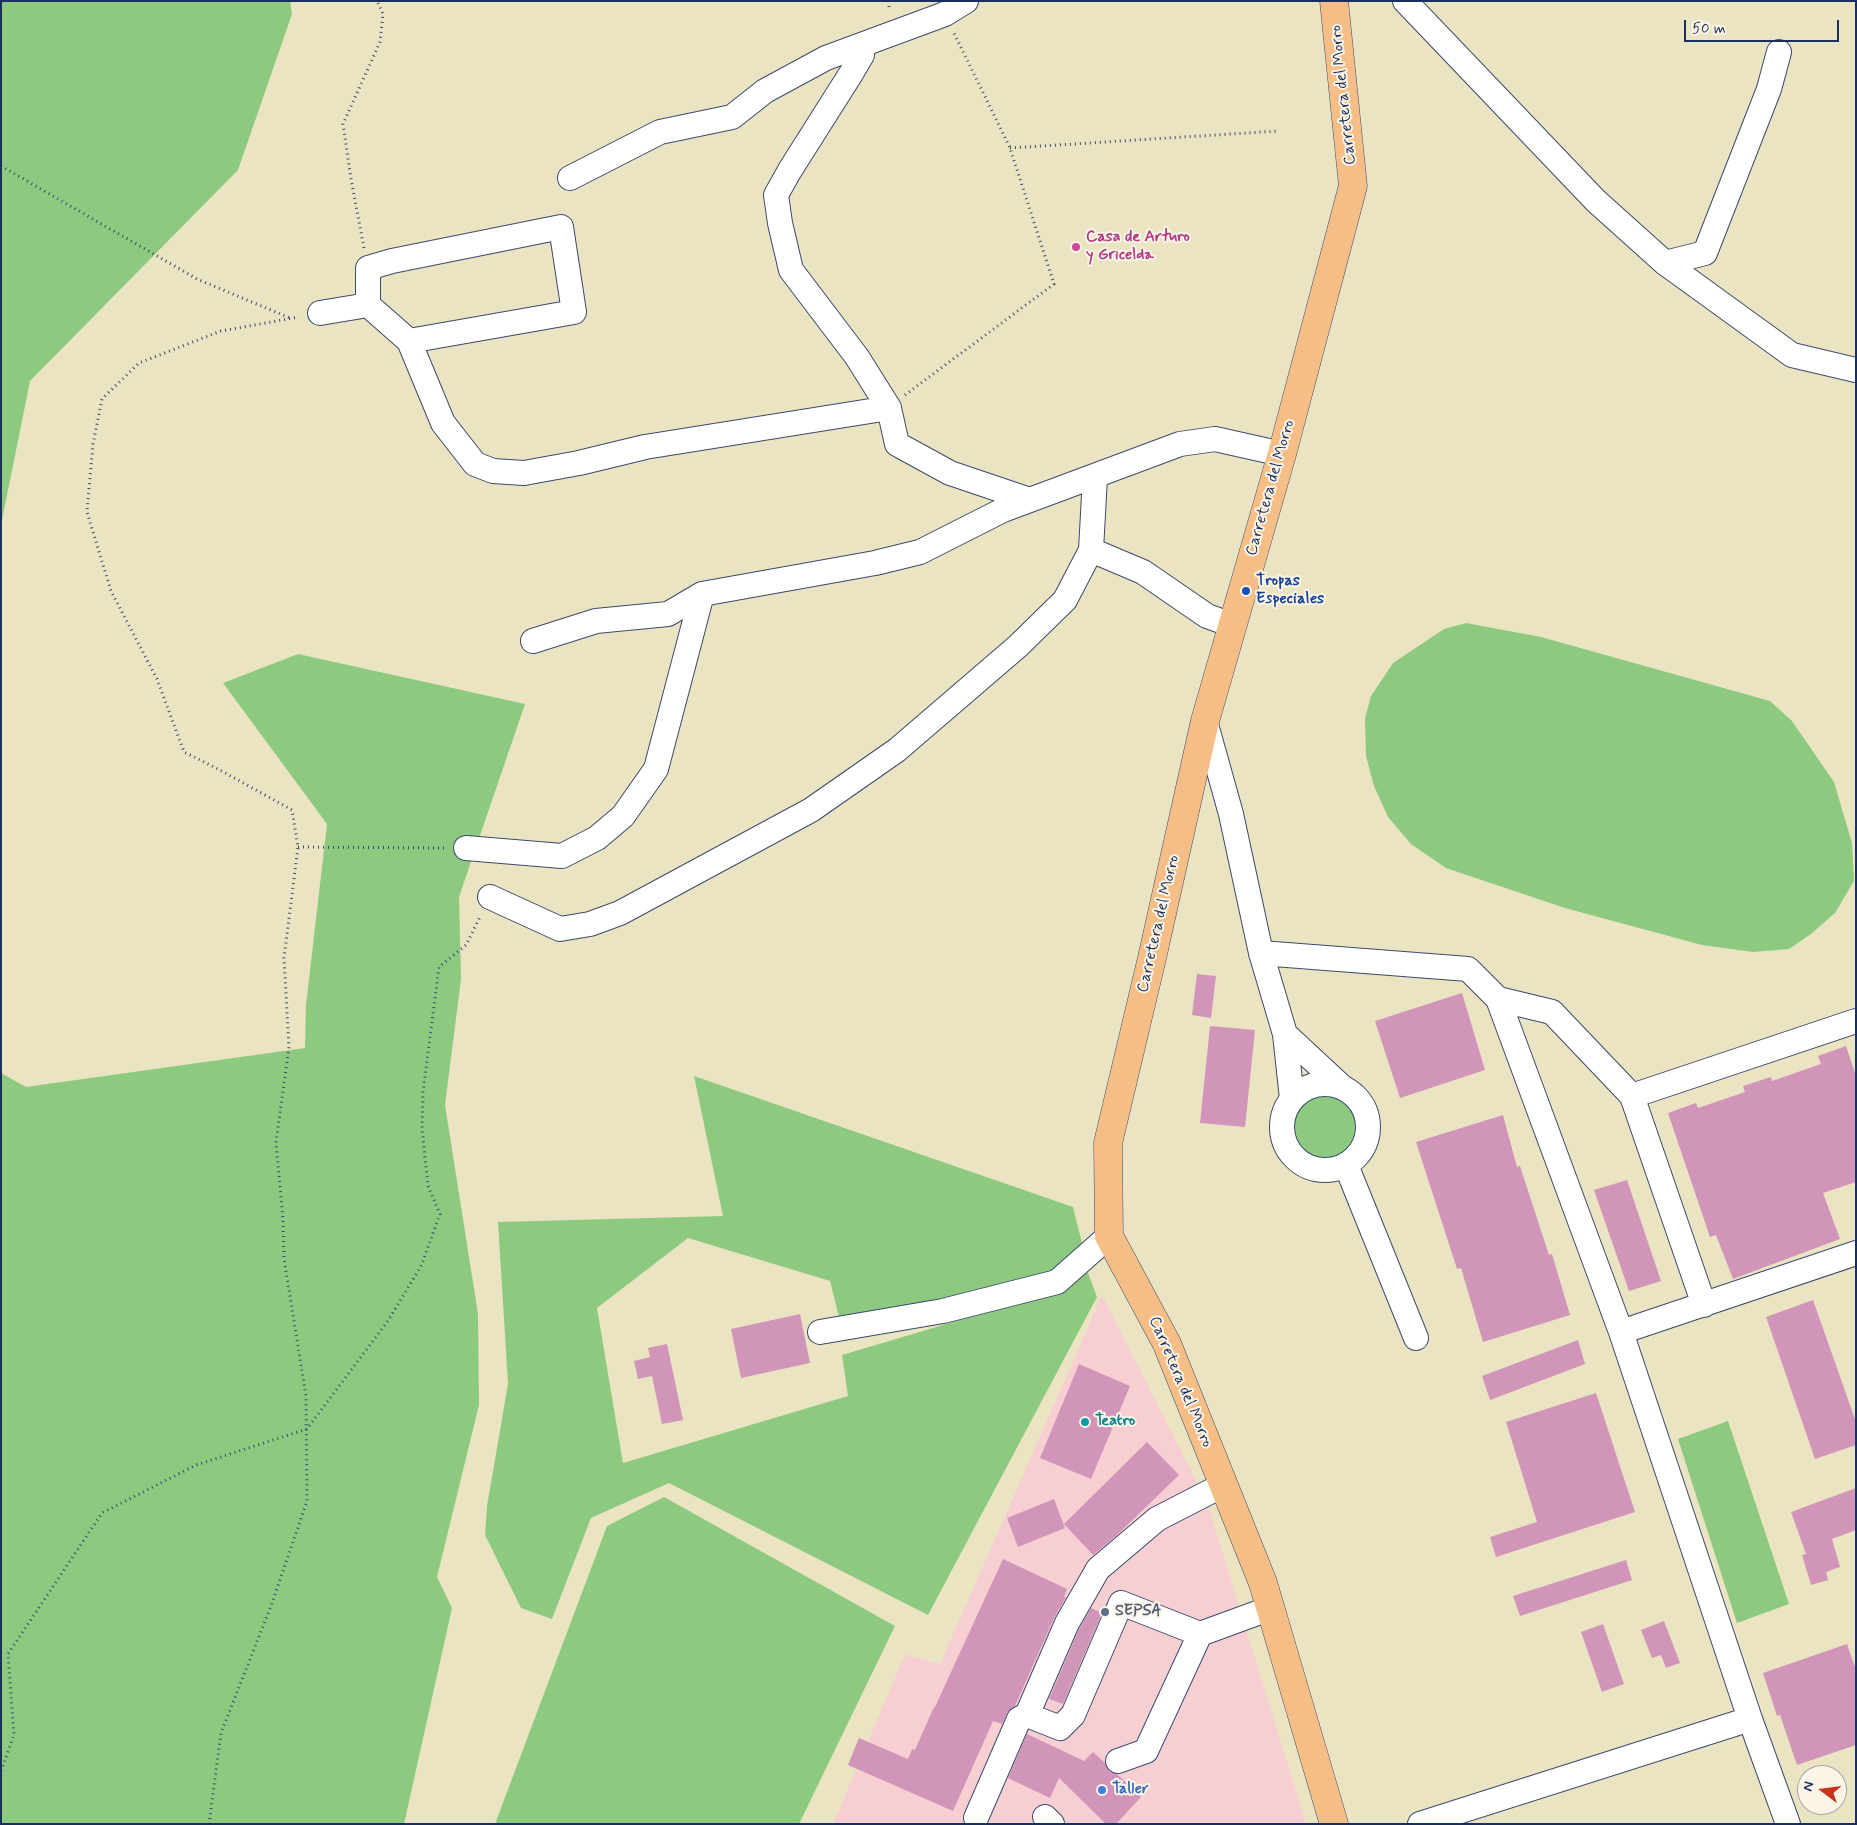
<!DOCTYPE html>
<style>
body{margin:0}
#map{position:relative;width:1857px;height:1825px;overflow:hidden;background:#ebe4c2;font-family:Mynerve,sans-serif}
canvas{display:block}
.frame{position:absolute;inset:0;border:2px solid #1b2f5e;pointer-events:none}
.north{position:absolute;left:1797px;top:1765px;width:50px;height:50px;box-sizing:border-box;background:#fcf5e5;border:1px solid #a2a6af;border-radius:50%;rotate:285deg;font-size:14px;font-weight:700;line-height:20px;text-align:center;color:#1b2f5e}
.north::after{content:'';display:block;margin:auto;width:18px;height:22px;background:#c8321e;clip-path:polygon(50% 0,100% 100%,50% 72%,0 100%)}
.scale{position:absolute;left:1684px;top:20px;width:155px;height:22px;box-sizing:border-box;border:2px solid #1b2f5e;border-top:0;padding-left:6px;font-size:15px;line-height:18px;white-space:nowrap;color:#1b2f5e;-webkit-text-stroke:4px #fcf5e5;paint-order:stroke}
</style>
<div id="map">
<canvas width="1857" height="1825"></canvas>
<div class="frame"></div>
<div class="north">N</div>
<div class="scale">50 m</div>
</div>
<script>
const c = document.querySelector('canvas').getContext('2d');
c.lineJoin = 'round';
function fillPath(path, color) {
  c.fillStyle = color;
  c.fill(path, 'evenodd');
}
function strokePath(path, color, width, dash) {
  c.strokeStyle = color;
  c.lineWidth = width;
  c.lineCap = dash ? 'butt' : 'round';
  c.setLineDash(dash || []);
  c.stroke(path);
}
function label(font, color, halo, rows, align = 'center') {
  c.font = font + ' Mynerve,sans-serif';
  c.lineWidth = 4;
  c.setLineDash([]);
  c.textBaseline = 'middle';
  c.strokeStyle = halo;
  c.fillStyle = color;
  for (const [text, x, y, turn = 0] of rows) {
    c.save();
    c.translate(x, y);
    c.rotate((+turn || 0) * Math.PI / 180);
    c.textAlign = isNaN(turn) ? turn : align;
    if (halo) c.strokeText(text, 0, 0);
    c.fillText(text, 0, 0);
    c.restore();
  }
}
const built = new Path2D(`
 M1102,1295L1207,1502L1306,1824H833L905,1654L940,1664Z`);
const green = new Path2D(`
 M1,1H290L292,14L238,170L30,381L1,525Z
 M1466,623L1541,637L1770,701L1792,721L1834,782L1852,843L1854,881L1835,913L1811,934L1789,949L1753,952L1702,945L1565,908L1446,868L1411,844L1388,817L1374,786L1366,756L1365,718L1371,696L1393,663L1444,629Z
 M298,654L525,704L459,897L461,979L445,1105L478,1314L479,1405L437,1577L452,1608L404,1824H1V1073L26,1087L305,1048L306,1005L327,824L223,683Z
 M694,1076L1073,1207L1082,1243L1083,1255L1056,1275L942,1302L839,1317L830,1281L688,1238L597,1308L623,1463L848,1396L842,1355L933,1328L1045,1292L1082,1269L1088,1273L1097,1297L928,1615L669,1483L591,1518L552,1619L521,1608L485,1535L487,1506L508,1384L498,1222L723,1216Z
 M1292 1126a33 33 0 1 1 66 0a33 33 0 1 1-66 0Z
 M1728,1421L1789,1604L1737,1623L1678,1439Z
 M664,1497L895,1626L799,1824H495L607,1526Z`);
const building = new Path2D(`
 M1197,974L1216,976L1211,1018L1192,1015Z
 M1462,993L1485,1070L1400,1098L1375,1021Z
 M1210,1026L1255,1030L1245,1127L1200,1123Z
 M1846,1046L1856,1076V1182L1823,1193L1840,1239L1733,1279L1716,1235L1710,1237L1668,1113L1696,1103L1698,1108L1745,1092L1743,1086L1771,1077L1772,1081L1821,1064L1818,1056Z
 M1503,1115L1517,1167L1520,1166L1549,1255L1552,1254L1570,1315L1483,1342L1461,1268L1457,1269L1416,1142Z
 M1627,1180L1661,1281L1629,1291L1594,1190Z
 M1813,1300L1856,1422V1445L1815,1459L1766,1317Z
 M800,1314L810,1363L741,1378L731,1329Z
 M1578,1340L1585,1364L1490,1400L1482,1376Z
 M667,1344L683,1420L662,1424L652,1376L638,1379L634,1361L650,1357L648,1348Z
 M1079,1364L1130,1386L1091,1479L1040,1458Z
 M1596,1393L1635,1512L1496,1557L1490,1537L1537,1522L1506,1422Z
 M1147,1442L1179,1475L1117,1535L1093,1555L1064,1524Z
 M1856,1488V1530L1832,1539L1840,1567L1826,1572L1828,1580L1811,1585L1802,1555L1806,1554L1791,1512Z
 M1054,1499L1065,1528L1018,1547L1007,1518Z
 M1003,1559L1067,1589L1064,1597H1066L1054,1618L1015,1706L1007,1713L1002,1724L993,1721L953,1811L848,1765L859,1738L908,1759L912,1749L915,1750L934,1707H935Z
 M1626,1560L1632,1580L1520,1616L1513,1596Z
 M1091,1608L1102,1613L1063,1704L1049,1699L1079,1629Z
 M1664,1621L1680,1663L1666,1668L1661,1655L1652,1658L1641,1630Z
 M1603,1624L1624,1684L1602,1692L1581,1632Z
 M1847,1644L1856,1670V1745L1797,1765L1780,1715L1777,1716L1763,1673Z
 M1027,1734L1084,1761L1093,1752L1105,1763L1109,1771L1117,1774L1141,1797L1116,1824H1106L1059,1778L1050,1798L1008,1778Z`);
const path = new Path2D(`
 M889,1V11
 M1010,148L1278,131
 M1,166L197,279L290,318
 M364,248L351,179L343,124L380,42L383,14L377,1
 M905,395L1054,284L1010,148L954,33
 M298,847L445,848
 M1,1771L14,1735L8,1654L102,1513L196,1465L307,1429L388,1321L421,1266L440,1214L428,1186L422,1129L423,1092L439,967L466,945L481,915
 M209,1824L221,1733L271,1606L307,1501L306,1396L284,1259L283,1220L276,1143L289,1047L284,958L298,847L292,810L218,769L184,752L157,679L111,591L87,512L93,444L102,399L139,363L221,331L299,317`);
const minor = new Path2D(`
 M1405,1L1596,201L1665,263L1792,355L1856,370
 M863,45L862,55L852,72L790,170L776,195L780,223L791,270L857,357L889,408L897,444L950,473L1030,500
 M570,178L660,132L732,117L765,91L826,58L945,14L966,1
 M1665,263L1705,253L1769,89L1779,52
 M368,305V268L392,261L561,227L574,312L409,341
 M320,313L368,305L409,341L443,423L475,464L493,471L524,473L579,463L645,447L889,408
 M1095,477L1091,550L1143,572L1207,616L1232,625
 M533,641L596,621L668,614L702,594L875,563L920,552L1003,510L1180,444L1215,439L1282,454
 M1205,721L1231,814L1261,953L1468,969L1498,999L1621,1332L1750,1719L1788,1824
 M466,848L562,856L597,838L623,816L656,769L702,594
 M490,897L560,929L590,924L620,913L811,810L897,750L1018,646L1065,600L1091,550
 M1261,953L1285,1034L1341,1086
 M1498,999L1552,1012L1632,1096L1704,1305
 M1285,1034L1292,1099
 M1282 1127a43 43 0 1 1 86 0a43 43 0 1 1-86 0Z
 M1632,1096L1856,1021
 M1346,1165L1416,1338
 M820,1332L943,1311L1057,1282L1109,1236
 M1621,1332L1856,1253
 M1200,1634L1271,1608
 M1118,1761L1146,1751L1200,1634L1121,1603L1073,1715L1060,1728L1027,1715L1067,1623L1098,1569L1157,1519L1223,1485
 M1045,1817L1052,1824
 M976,1818L1019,1719L1027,1715
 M1420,1824L1750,1719`);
const major = new Path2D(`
 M1334,1824L1263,1583L1167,1344L1109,1236L1108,1143L1152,958L1205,721L1282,454L1353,186L1334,1`);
const markers = [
 [1076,247,5,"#d1479c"],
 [1246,591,5,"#1a4fb4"],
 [1085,1422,5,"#0f9aa8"],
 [1105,1612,5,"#5c6f8a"],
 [1102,1790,5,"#3f7fe0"]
];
const streetNames = [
 ["Carretera del Morro",1344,95,-96],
 ["Carretera del Morro",1271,488,-74],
 ["Carretera del Morro",1159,924,-77],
 ["Carretera del Morro",1180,1382,67]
];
const hotelNames = [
 ["Casa de Arturo",1086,238],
 ["y Gricelda",1086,256]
];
const transitNames = [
 ["Tropas",1256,582],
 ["Especiales",1256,600]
];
const cultureNames = [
 ["Teatro",1095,1422]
];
const serviceNames = [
 ["SEPSA",1115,1612]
];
const shopNames = [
 ["Taller",1112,1790]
];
fillPath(built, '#f7cfd2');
fillPath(green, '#8dca80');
fillPath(building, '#d095b9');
strokePath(minor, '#3a4a6d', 26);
strokePath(major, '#3a4a6d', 29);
strokePath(path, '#3a4a6d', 3, [1, 4]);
strokePath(minor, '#fff', 24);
strokePath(major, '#f6be87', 28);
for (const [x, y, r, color] of markers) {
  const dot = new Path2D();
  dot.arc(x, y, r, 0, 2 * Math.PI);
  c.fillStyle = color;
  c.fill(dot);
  strokePath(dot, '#fcf5e5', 2);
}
label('16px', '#1b2f5e', '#fcf5e5', streetNames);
label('bold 16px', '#b23c85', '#fcf5e5', hotelNames, 'left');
label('bold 16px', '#164399', '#fcf5e5', transitNames, 'left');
label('bold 16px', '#0d838f', '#fcf5e5', cultureNames, 'left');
label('bold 16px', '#4e5e75', '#fcf5e5', serviceNames, 'left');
label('bold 16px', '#366cbe', '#fcf5e5', shopNames, 'left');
</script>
